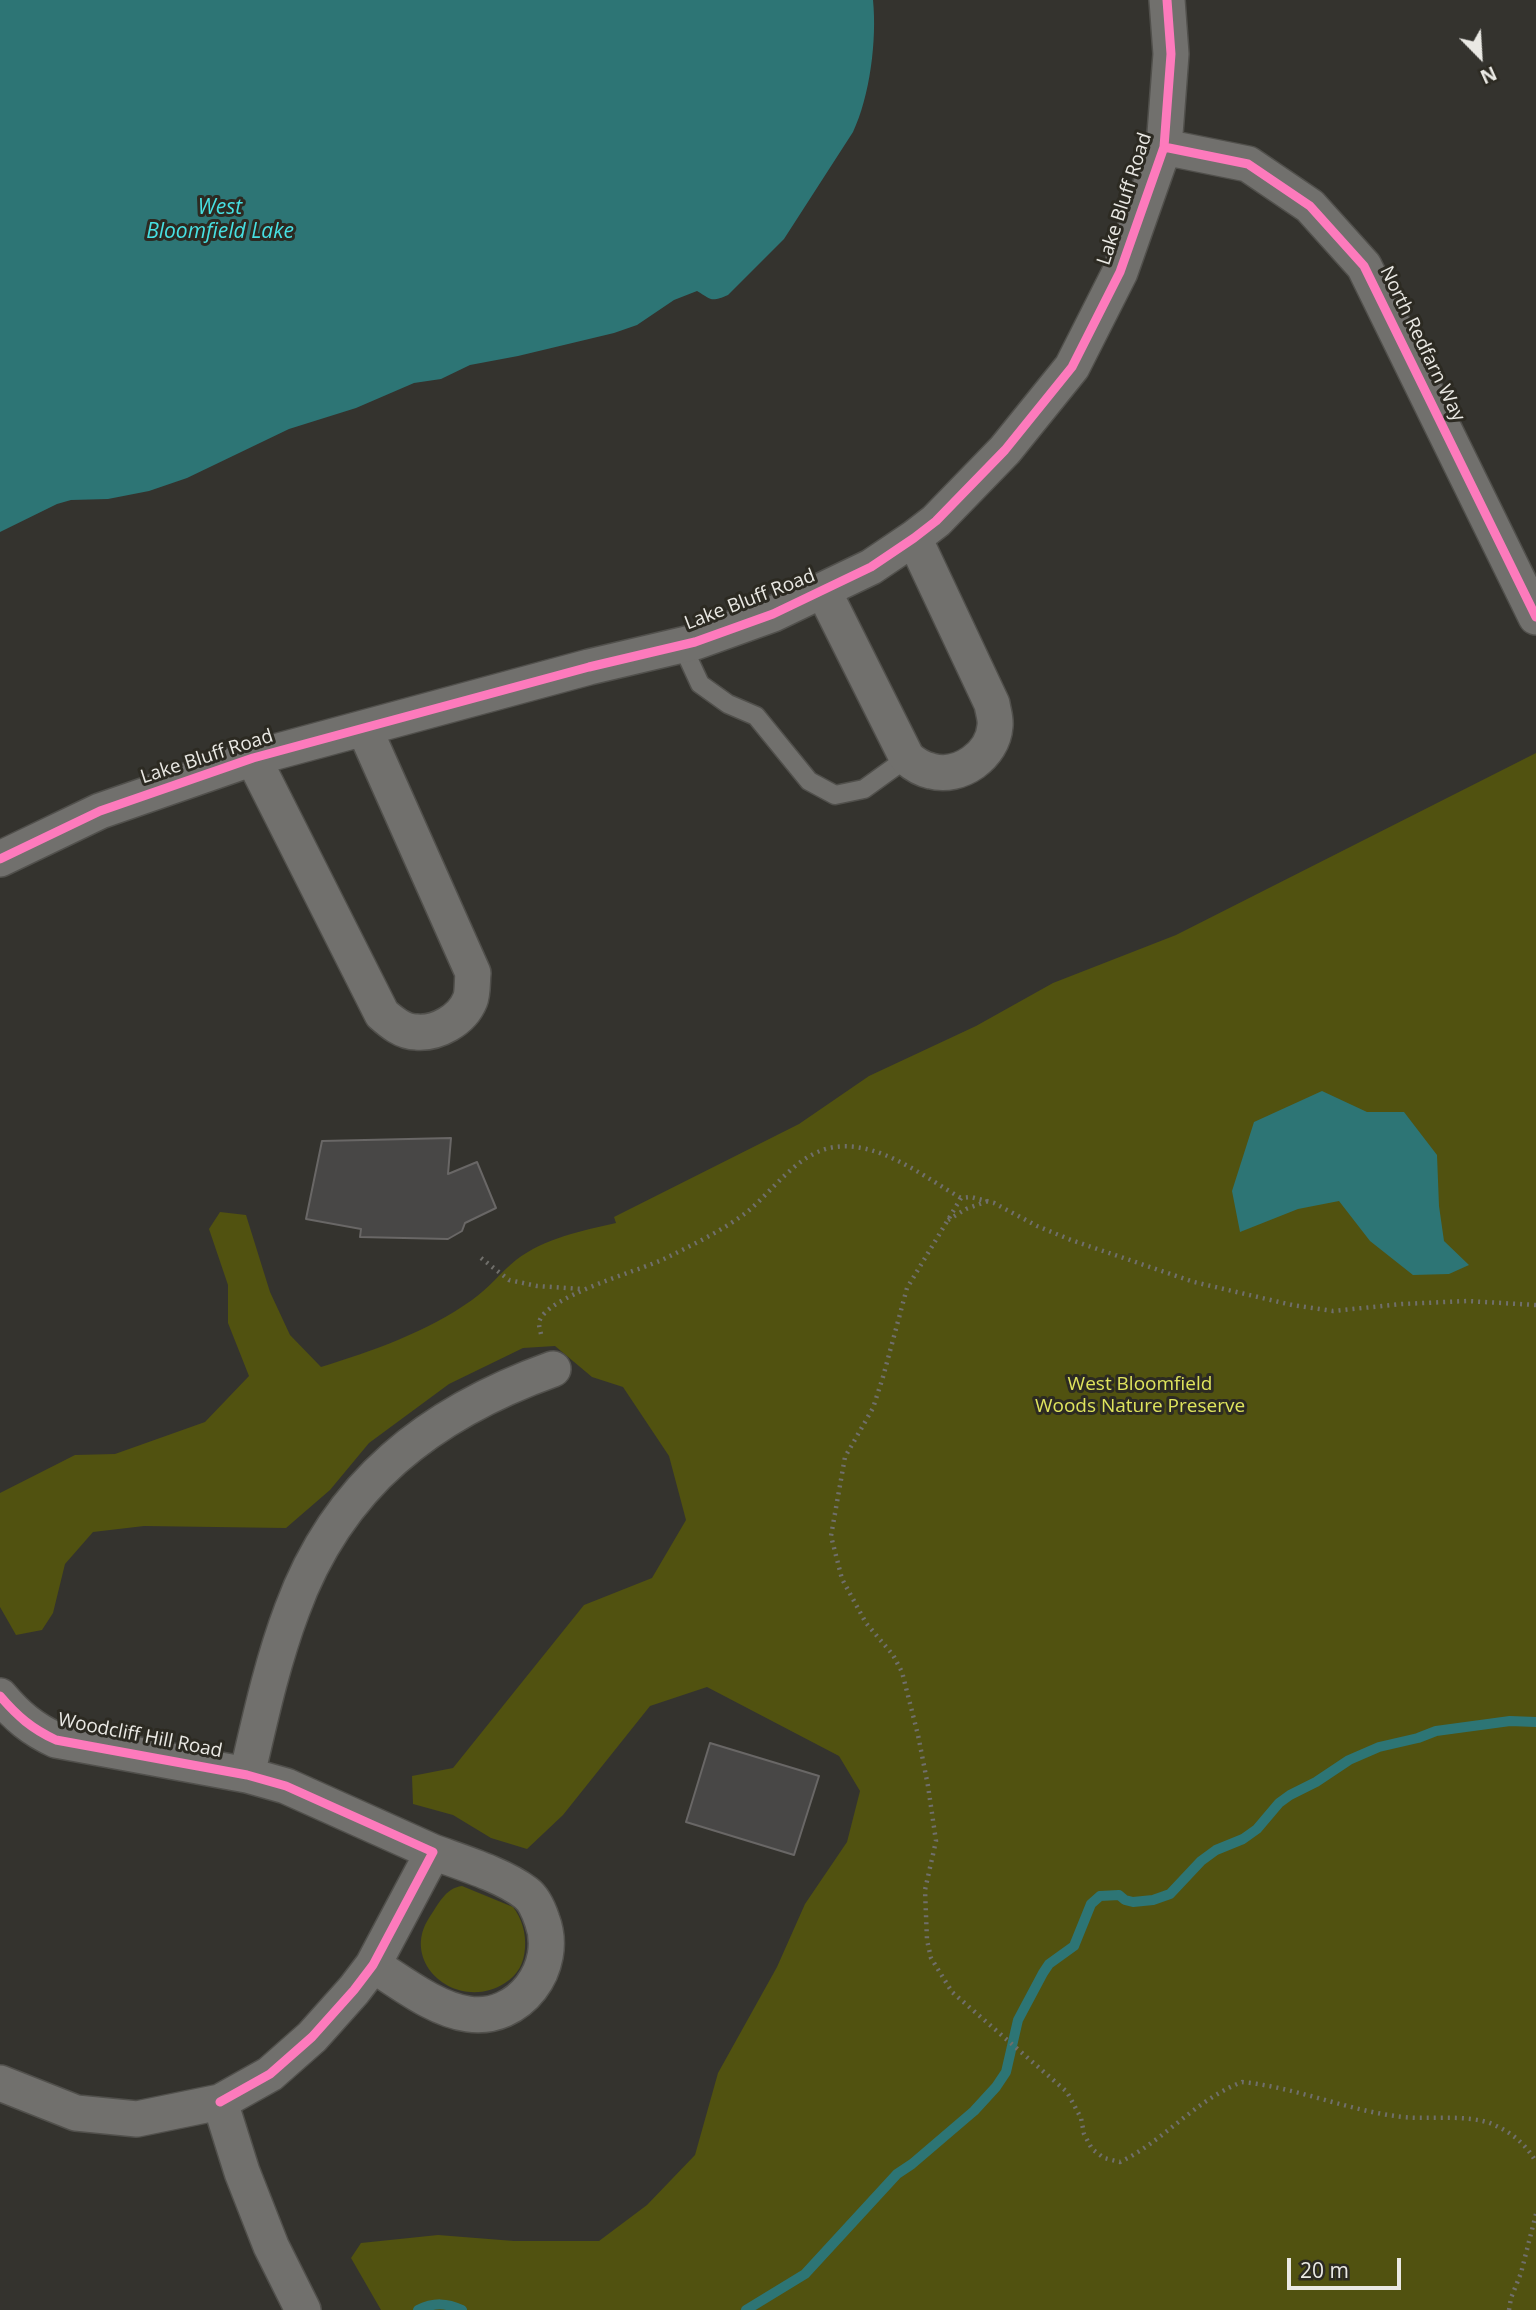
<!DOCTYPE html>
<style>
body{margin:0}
#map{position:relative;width:1536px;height:2310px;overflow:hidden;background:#34332e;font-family:"Open Sans",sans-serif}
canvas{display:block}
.north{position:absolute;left:1445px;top:21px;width:70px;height:70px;-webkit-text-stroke:5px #2c2a22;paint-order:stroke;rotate:156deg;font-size:19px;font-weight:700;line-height:28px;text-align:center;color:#eae9e4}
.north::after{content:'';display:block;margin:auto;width:24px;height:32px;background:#eae9e4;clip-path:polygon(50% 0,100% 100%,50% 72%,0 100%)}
.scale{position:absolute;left:1287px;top:2258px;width:114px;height:32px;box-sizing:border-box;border:4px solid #eae9e4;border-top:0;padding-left:9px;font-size:21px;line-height:24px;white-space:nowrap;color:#eae9e4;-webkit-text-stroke:5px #2c2a22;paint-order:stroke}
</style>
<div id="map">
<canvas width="1536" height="2310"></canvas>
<div class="north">N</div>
<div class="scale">20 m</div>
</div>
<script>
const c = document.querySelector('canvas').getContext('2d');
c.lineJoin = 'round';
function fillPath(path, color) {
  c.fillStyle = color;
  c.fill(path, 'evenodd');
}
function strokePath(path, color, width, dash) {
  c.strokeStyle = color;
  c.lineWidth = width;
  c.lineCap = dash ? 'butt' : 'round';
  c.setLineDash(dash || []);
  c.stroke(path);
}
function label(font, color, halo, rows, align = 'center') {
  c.font = font + ' "Open Sans",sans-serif';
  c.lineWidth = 6;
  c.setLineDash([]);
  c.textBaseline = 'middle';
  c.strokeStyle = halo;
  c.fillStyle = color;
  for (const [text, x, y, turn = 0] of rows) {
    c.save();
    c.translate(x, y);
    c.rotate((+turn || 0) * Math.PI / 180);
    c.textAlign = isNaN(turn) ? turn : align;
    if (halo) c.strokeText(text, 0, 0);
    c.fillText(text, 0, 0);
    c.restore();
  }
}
const green = new Path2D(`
 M1536,753V2310H381L351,2258L361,2243L438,2235L514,2241H599L647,2205L695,2155L718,2073L777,1967L805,1904L847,1842L860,1791L839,1756L707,1687L650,1706L563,1815L527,1849L491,1838L453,1815L413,1804L412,1776L453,1768L584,1605L652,1578L686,1520L669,1456L623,1387L592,1377L555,1346L523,1348L449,1384L369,1443L330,1490L286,1528L144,1526L93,1532L65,1564L53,1613L42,1630L16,1635L0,1607V1493L75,1455L115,1454L205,1422L249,1376L228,1323V1285L209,1229L220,1212L246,1215L270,1292L290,1335L321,1367C373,1351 427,1332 472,1300C488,1289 501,1272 516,1260C545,1238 581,1231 616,1223L614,1217L799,1124L869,1076L976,1026L1053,983L1176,935Z
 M462,1886L513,1907C522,1919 526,1933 525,1948C524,1963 518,1975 505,1983C458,2013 399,1964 429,1918C438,1905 445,1888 462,1886Z`);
const water = new Path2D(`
 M0,0H873C877,40 870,96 853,132L784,239L728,295C710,303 711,299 697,291L674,300L637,325L614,333L518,356L470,365L441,379L414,383L356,408L289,429L187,478L149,491L108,499L71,500L57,504L0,532Z
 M1322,1091L1367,1112H1404L1437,1155L1439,1206L1444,1241L1469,1265L1449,1274L1413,1275L1370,1241L1339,1201L1298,1209L1240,1232L1232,1191L1254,1122Z`);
const stream = new Path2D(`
 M418,2310C434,2302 447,2303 462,2310
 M746,2310L805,2274L897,2174L912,2164L974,2111L996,2087L1006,2072L1018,2020L1043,1973L1049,1964L1074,1946L1091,1904L1100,1896L1119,1895L1125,1900L1133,1902L1153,1900L1170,1894L1201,1861L1216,1850L1243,1839L1257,1829L1279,1803L1290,1795L1316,1782L1349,1760L1379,1747L1418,1738L1436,1731L1510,1721L1536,1722`);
const building = new Path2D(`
 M451,1138L448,1174L477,1162L496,1208L465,1223L462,1231L448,1239L360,1237L361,1229L306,1219L322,1141Z
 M710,1743L819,1776L794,1855L686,1822Z`);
const path = new Path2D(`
 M948,1220L966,1209L988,1201
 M481,1258L509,1280L537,1286L582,1289
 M1536,1305L1467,1301L1402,1304L1333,1311L1292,1305L1194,1282L1071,1240L1037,1226L994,1203L971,1197L961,1198L907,1288L883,1377L873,1408L845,1457L831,1536L842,1579L866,1623L893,1655L902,1672L918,1735L928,1786L936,1841L925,1890L927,1940L931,1958L952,1992L1067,2092L1081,2118L1084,2134L1092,2149L1104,2158L1120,2162C1164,2141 1195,2100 1242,2082C1294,2087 1344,2109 1395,2116C1424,2121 1466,2113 1492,2124C1511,2132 1526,2144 1536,2162
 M541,1334C540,1330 539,1327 539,1323C543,1297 639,1271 664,1259C692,1245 722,1231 747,1212C774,1190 798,1152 835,1147C880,1141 924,1177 961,1198
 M1509,2310L1511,2298L1521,2273L1536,2214`);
const service = new Path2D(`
 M682,645L700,684L728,704L756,716L809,781L835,795L864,789L907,758`);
const minor = new Path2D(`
 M1164,147L1248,164L1310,206L1364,266L1536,617
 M824,592L907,758C914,764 921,769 931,771C960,779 993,755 995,726C996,719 993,711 992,704L914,538
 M253,758L382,1014C391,1022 403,1032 416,1032C437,1034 462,1020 470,1000C473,993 472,981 473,973L364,728
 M0,859L100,811L253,758L589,667L695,642L773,614L871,567L914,538L936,521L1005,450L1072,367L1120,272L1164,147L1171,54L1167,0
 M0,1696C17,1716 32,1729 56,1740L247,1775L286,1786L433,1852L373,1965L354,1990L312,2037L270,2074L220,2102
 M247,1775C260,1719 272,1663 292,1610C338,1484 430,1413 553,1369
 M373,1965C401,1982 434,2009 468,2014C519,2022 560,1967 542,1920C539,1911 534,1899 526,1893C503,1875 460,1862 433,1852
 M0,2083L76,2113L137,2119L220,2102L242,2172L271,2246L303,2310`);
const cycleway = new Path2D(`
 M1164,147L1248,164L1310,206L1364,266L1536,617
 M0,859L100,811L253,758L589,667L695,642L773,614L871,567L914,538L936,521L1005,450L1072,367L1120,272L1164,147L1171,54L1167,0
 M0,1696C17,1716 32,1729 56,1740L247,1775L286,1786L433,1852L373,1965L354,1990L312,2037L270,2074L220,2102`);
const streetNames = [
 ["Lake Bluff Road",1125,199,-72],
 ["North Redfarn Way",1422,344,64],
 ["Lake Bluff Road",750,600,-21],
 ["Lake Bluff Road",207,757,-18],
 ["Woodcliff Hill Road",140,1736,11]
];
const parkNames = [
 ["West Bloomfield",1140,1385],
 ["Woods Nature Preserve",1140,1407]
];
const waterNames = [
 ["West",220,208],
 ["Bloomfield Lake",220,232]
];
fillPath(green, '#515210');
fillPath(water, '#2d7575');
strokePath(stream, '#2d7575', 10);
fillPath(building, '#484746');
strokePath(building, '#696766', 2);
strokePath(service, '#51504c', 21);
strokePath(minor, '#51504c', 38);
strokePath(path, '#706f6b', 4.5, [2, 5]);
strokePath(service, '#71706d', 18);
strokePath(minor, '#71706d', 35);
strokePath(cycleway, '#fd7abc', 9);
label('19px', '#eae9e4', '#2c2a22', streetNames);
label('19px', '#dfe45d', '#2c2a22', parkNames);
label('italic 21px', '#47e0e2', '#2c2a22', waterNames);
</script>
